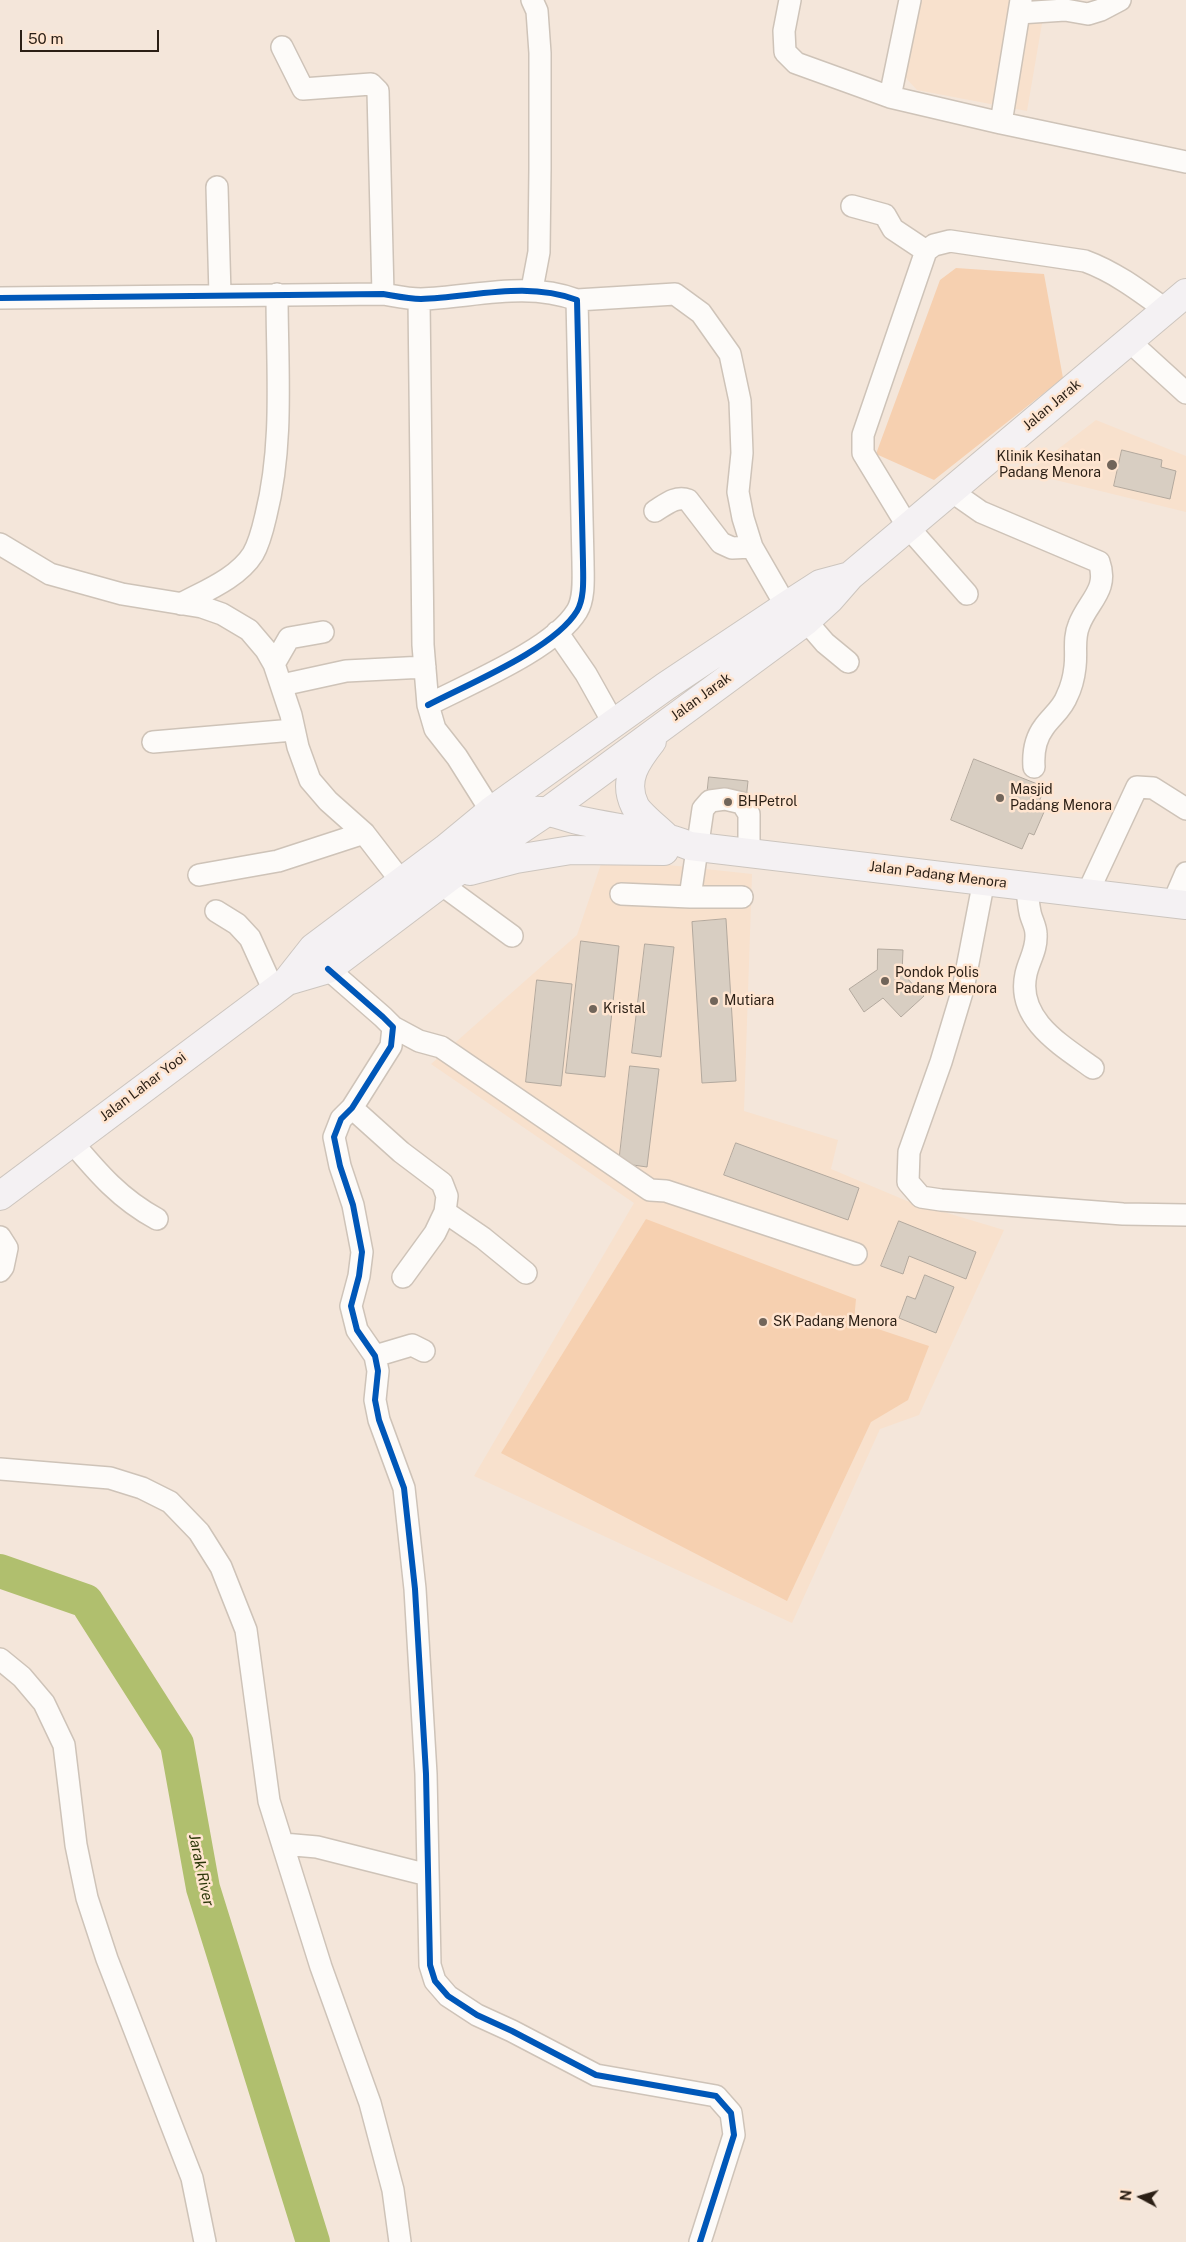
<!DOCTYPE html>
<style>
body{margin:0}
#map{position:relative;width:1186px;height:2242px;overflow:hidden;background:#f4e6da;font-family:"Public Sans",sans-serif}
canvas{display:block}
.north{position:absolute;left:1116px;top:2172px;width:50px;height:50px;-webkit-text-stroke:4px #ffe5d0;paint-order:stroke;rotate:276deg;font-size:14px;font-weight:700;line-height:20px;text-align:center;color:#2b1f15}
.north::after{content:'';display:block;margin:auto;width:18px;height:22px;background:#2b1f15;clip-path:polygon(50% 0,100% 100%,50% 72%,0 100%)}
.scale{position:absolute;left:20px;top:30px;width:139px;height:22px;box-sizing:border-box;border:2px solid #2b1f15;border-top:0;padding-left:6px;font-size:15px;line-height:18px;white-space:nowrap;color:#2b1f15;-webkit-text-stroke:4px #ffe5d0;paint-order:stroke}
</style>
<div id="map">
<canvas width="1186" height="2242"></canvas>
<div class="north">N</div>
<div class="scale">50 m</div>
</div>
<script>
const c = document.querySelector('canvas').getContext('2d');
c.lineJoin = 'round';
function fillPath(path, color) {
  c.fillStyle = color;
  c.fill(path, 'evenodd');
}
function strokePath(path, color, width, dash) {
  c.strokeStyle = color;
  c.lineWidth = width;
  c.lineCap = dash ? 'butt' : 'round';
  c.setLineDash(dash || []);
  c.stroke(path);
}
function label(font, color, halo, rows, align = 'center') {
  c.font = font + ' "Public Sans",sans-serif';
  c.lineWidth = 5;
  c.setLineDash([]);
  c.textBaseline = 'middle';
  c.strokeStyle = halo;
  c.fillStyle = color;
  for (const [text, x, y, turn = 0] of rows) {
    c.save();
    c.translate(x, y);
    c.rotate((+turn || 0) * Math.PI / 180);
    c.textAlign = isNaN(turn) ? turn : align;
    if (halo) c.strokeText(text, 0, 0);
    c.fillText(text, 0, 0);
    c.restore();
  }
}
const built = new Path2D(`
 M919,0H1046L1027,111L917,90L904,76Z
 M1096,420L1186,456V512L1027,473Z
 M603,858L752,874L744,1111L838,1140L831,1169L907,1201L1004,1230L919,1415L880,1429L792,1623L474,1476L634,1203L431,1064L577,935Z`);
const green = new Path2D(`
 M956,268L1044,274L1063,378L934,480L876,454L940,280Z
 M646,1219L856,1299L854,1321L929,1346L908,1400L871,1422L787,1601L501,1453Z`);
const river = new Path2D(`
 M0,1571L86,1601L177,1744L203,1888L313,2242`);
const building = new Path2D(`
 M1122,450L1162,460L1161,467L1176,471L1170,499L1114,486Z
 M974,759L1045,787L1036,809L1044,812L1034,835L1029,833L1022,849L951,820Z
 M709,777L748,781L746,800L707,796Z
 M726,919L736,1081L702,1083L692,922Z
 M581,941L619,946L605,1077L566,1073Z
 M645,944L674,947L661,1057L632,1053Z
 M878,949L903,950L902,973L924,996L901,1017L883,998L864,1012L849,989L877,970Z
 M537,980L572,984L561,1086L526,1082Z
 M630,1066L659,1069L647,1167L619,1163Z
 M736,1143L859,1188L848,1220L724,1175Z
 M899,1221L976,1252L966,1279L909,1256L903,1274L881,1266Z
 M925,1275L954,1287L936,1333L899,1318L907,1296L915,1299Z`);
const minor = new Path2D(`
 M532,0L537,11L540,53V169L539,252L532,289
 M790,0L784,31L785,52L796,63L890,97L1001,123L1186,162
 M1019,13L1065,10L1088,14L1101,10L1120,0
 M282,47L303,89L371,84L378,91L383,294
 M890,97L910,0
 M1001,123L1021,0
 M217,187L220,295
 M852,206L885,215L893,229L926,251
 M0,298L383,294C395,296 409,299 421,299C474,297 526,281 577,300L583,562C583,576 585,598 577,611C554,649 468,684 428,705
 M419,299L423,645L428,705L435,729L457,757L491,811
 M577,300L675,294L701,313L730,354L740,401L742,453L738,492L743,518L752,547
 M1129,341L1186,393
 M951,491L981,512L1099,562C1109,590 1088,601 1079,625C1073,639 1077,652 1075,667C1074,676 1071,688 1067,696C1063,708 1051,717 1044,727C1035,739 1033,753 1034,767
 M655,511C665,505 676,495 688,500L721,543L732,548L752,547L786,606
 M0,544L50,574L122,594L202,607L222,614L249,630L266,650L274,664L291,715L298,747L310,780L328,801L364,833L401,881
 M967,594L908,527L863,453V435L926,251L934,245L950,241L1085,261C1115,272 1140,291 1166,310
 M181,604C205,591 238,578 253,554C260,542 263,528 266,515C284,443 277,368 277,294
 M806,621L825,643L848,662
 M557,632L586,674L614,724
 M274,664L289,638L323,632
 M282,685L346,671L425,667
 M153,742L293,730
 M199,875L278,861L364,833
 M984,880L963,989L941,1062L909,1152L908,1182L921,1197L941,1200L1123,1214L1186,1215
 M441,884L512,936
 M1026,885C1028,894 1028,903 1030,912C1031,919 1036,926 1036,934C1037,950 1029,960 1026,974C1016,1019 1061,1045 1093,1068
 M1088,892L1137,787L1153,788L1186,809
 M621,894L690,897L703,809L710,801L725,799L742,803L749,814V853
 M690,897H742
 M1173,903L1186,873
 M216,911L237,924L250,938L274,991
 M328,969L383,1017L393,1027L419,1041L441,1047L650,1190L666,1191L856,1254
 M393,1027L391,1046L352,1108L341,1119L334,1137L340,1166L353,1205L362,1252L359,1276L351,1306L357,1330L375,1356L378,1371L375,1400L379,1420L404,1488L415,1589L426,1774L430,1965L435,1981L448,1996L477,2015L512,2031L596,2075L716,2096L731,2113L734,2135L700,2242
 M352,1108L401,1152L442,1183L447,1196L445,1212L483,1238L526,1273
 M71,1141C98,1173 120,1199 157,1219
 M0,1237L7,1248L3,1267L0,1271
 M403,1277L435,1233L445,1212
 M375,1356L412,1345L424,1351
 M0,1469L110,1478L142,1488L170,1502L199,1532L221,1567L246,1630L269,1801L321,1967L370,2103L393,2190L400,2242
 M0,1659L22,1677L44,1703L64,1745L76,1845L87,1898L107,1959L192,2178L205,2242
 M283,1844L317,1847L428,1875`);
const major = new Path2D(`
 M652,741C637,760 622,780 635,806C640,815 658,829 666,837
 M445,849C471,837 505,815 533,811C549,809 566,818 582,821C619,829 655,832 690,846L1186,905
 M470,871L516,859L571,850L664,851
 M287,981L313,948L445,849L491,811L666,686L786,606L820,584L850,576
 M0,1196L274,991L287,981L328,969L451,876L548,811L806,621L829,600L850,576L1186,293`);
const cycleway = new Path2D(`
 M0,298L383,294C395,296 409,299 421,299C474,297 526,281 577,300L583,562C583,576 585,598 577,611C554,649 468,684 428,705
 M328,969L383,1017L393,1027L391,1046L352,1108L341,1119L334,1137L340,1166L353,1205L362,1252L359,1276L351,1306L357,1330L375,1356L378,1371L375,1400L379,1420L404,1488L415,1589L426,1774L430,1965L435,1981L448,1996L477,2015L512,2031L596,2075L716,2096L731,2113L734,2135L700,2242`);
const markers = [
 [1112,465,6,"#71655a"],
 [1000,798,5,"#71655a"],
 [728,802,5,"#71655a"],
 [885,981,5,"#71655a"],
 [714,1001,5,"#71655a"],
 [593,1009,5,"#71655a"],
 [763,1322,5,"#71655a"]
];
const streetNames = [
 ["Jalan Jarak",1052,405,-40],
 ["Jalan Jarak",701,697,-36],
 ["Jalan Padang Menora",938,875,7],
 ["Jalan Lahar Yooi",143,1087,-37]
];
const poiNames = [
 ["Klinik Kesihatan",1101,457,"right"],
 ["Padang Menora",1101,473,"right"],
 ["Masjid",1010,790],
 ["Padang Menora",1010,806],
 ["BHPetrol",738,802],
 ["Pondok Polis",895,973],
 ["Padang Menora",895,989],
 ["Mutiara",724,1001],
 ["Kristal",603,1009],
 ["SK Padang Menora",773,1322]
];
const waterNames = [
 ["Jarak River",201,1870,78]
];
fillPath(built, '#f8e1cd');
fillPath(green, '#f6d0b0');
strokePath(river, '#b0bf6e', 34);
fillPath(building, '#d8cec2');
strokePath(building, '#b3a99e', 1);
strokePath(minor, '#cec3b8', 24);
strokePath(major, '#ccc5be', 30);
strokePath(minor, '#fdfbf9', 21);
strokePath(major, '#f4f1f3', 28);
strokePath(cycleway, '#0057b8', 6);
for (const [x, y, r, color] of markers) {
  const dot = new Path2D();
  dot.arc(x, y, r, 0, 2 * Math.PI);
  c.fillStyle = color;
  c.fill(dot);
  strokePath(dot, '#ffe5d0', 2);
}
label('14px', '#2b1f15', '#ffe5d0', streetNames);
label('14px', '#2b1f15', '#ffe5d0', poiNames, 'left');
label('italic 15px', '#2b3608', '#ffe5d0', waterNames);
</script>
